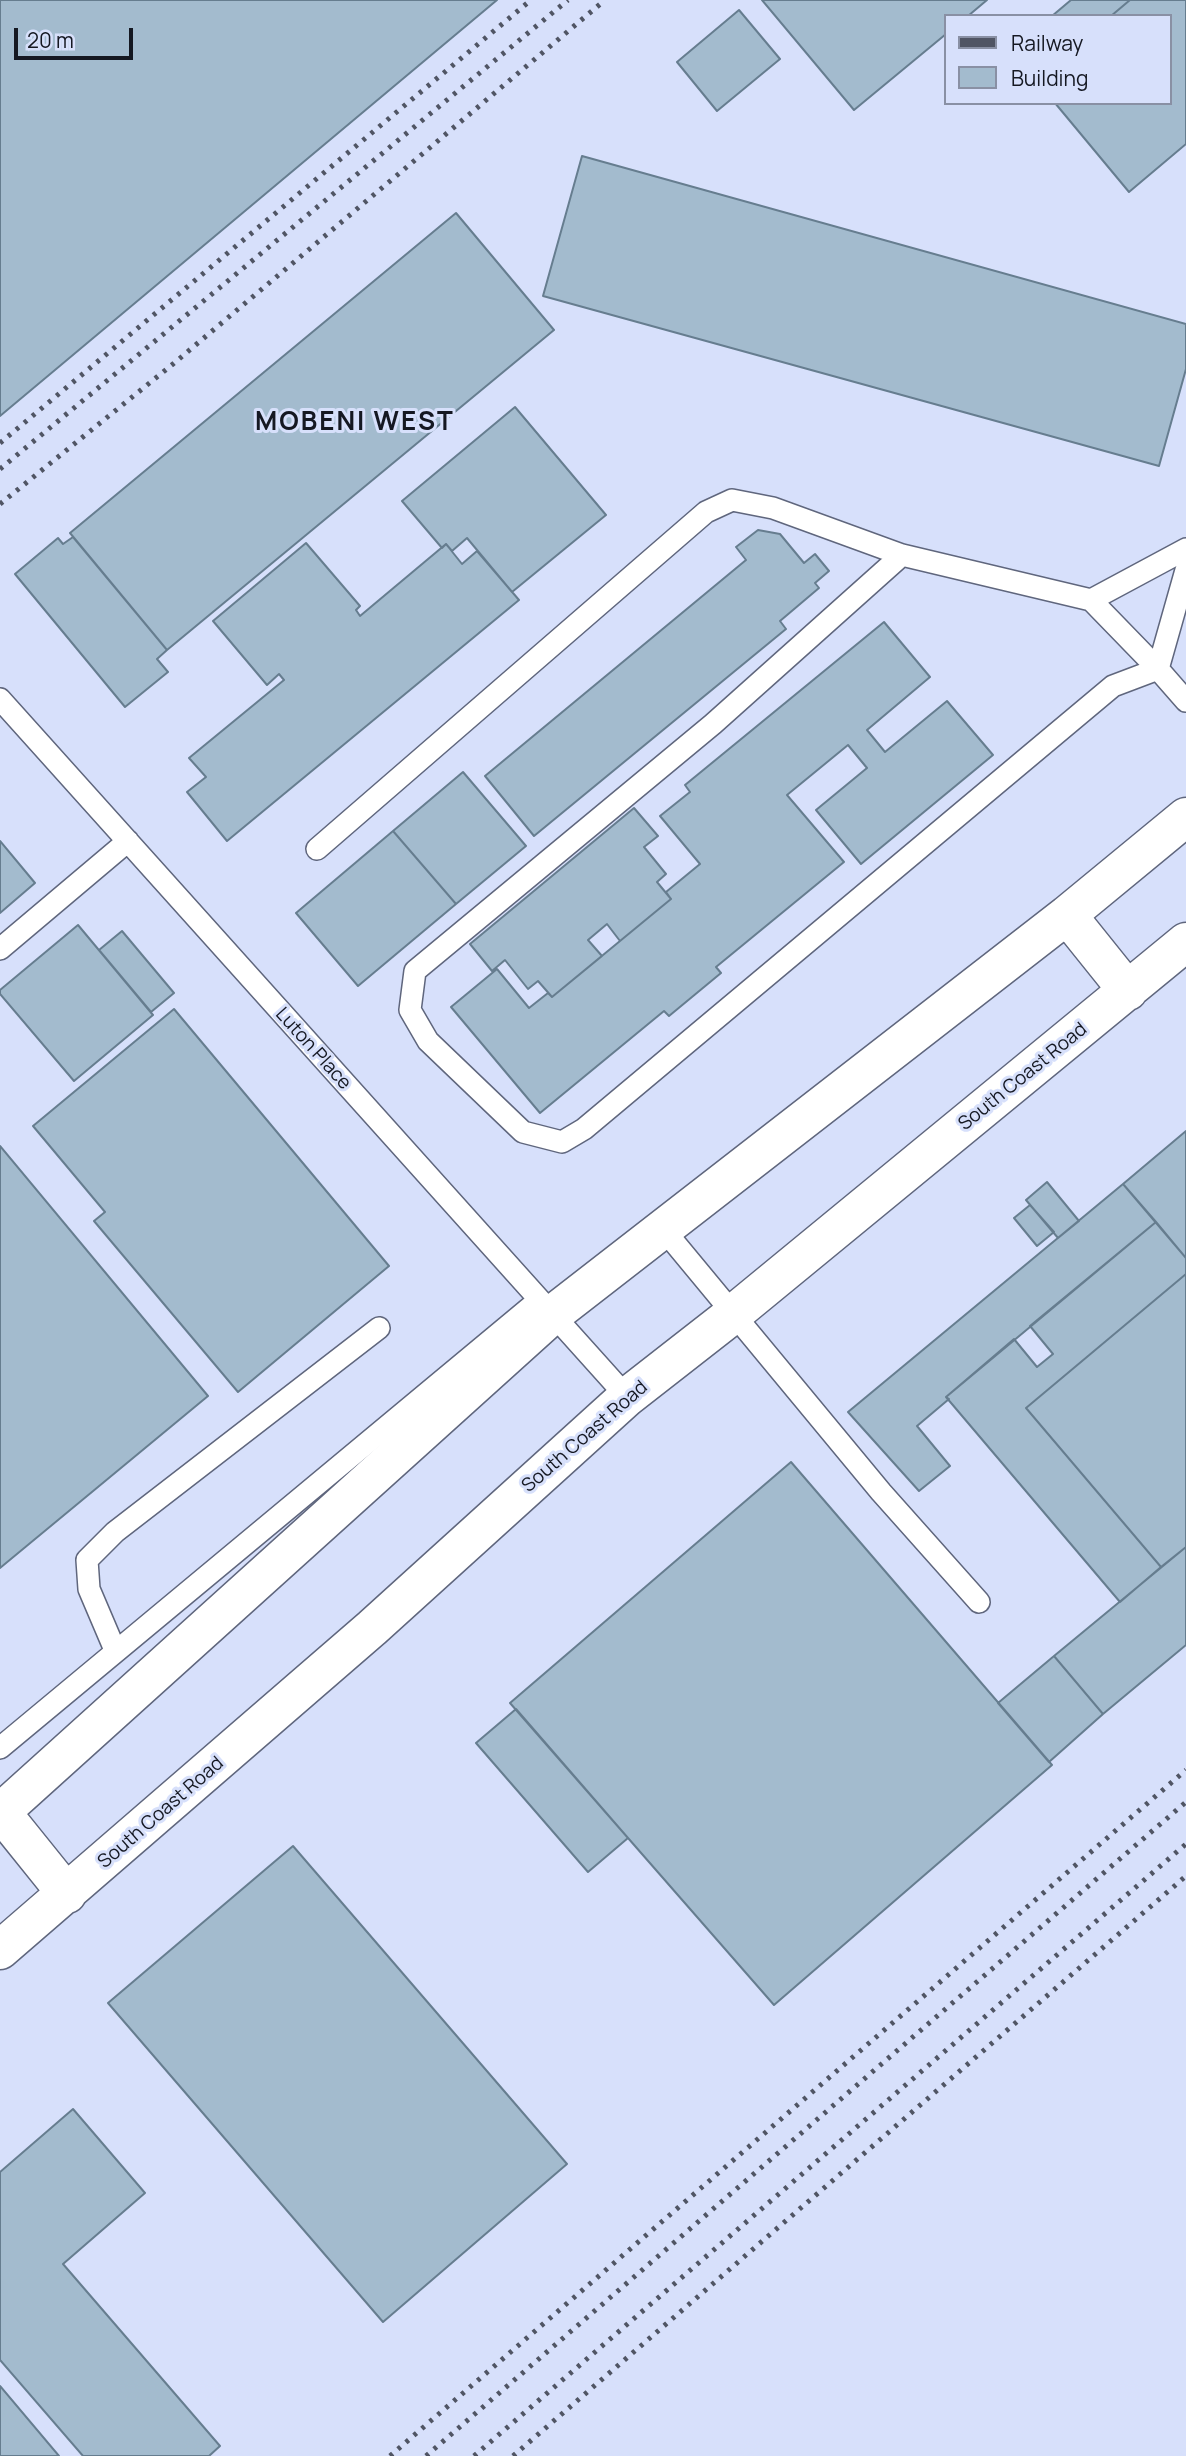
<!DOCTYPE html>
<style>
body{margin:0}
#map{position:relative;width:1186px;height:2456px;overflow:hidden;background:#d7e0fb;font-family:Manrope,sans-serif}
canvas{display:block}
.legend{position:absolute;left:944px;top:14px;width:228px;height:91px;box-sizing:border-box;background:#d7e0fb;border:2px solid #8990a4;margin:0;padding:9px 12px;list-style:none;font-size:21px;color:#151822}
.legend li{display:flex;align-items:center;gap:14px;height:35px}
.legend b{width:35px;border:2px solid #8990a4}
.scale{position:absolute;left:14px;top:28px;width:119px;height:32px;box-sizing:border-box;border:4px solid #151822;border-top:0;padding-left:9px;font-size:21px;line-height:24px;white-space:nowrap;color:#151822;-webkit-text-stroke:5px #d7e0fb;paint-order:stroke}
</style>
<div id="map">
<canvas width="1186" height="2456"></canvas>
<ul class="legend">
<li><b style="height:9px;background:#505564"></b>Railway</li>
<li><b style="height:19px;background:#a3bbce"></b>Building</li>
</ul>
<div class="scale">20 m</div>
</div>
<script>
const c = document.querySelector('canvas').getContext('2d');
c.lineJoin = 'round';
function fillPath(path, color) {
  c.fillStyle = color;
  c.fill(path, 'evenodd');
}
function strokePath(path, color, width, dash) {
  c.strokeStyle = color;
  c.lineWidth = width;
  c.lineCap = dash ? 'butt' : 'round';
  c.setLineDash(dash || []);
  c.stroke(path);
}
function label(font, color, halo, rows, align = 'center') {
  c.font = font + ' Manrope,sans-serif';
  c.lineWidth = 6;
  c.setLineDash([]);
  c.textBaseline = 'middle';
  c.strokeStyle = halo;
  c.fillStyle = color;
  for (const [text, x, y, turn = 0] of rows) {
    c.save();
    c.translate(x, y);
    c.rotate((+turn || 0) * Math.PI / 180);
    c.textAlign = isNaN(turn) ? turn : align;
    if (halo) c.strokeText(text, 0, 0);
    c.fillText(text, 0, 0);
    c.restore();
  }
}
const building = new Path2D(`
 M0,0H497L0,416Z
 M762,0H987L968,16H946V34L854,110Z
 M1071,0H1130L1111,16H1052Z
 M1130,0H1186V144L1129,192L1055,103H1170V16H1111Z
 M739,10L780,59L717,111L677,62Z
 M582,156L1186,324V369L1159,466L543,296Z
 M456,213L554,330L167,650L70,533Z
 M515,407L606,515L512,592L467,538L452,551L446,544L442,548L402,501Z
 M758,530L780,534L804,563L815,554L829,571L815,583L819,588L780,621L786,629L534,836L485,776L746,560L736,547Z
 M73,537L167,650L157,659L168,672L125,707L15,574L58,538L63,544Z
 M306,543L360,606L356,610L360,616L446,544L462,564L477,551L519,600L227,841L187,792L206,777L189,758L284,680L279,674L267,685L213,621Z
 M884,622L930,677L867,730L885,752L947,701L993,755L861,864L816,810L867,768L848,745L787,795L844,862L716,967L721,973L669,1016L664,1011L540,1113L451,1007L497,969L529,1008L548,993L552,997L671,899L666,892L700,864L660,816L690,792L685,785Z
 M463,772L526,846L456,904L393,831Z
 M634,808L658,836L644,847L666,874L657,882L671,899L620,941L607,924L588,940L602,956L552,997L538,981L528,989L505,960L492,971L470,944Z
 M393,831L456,904L358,986L296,913Z
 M0,841L35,883L0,913Z
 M78,925L153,1015L74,1081L0,994V990Z
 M122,931L174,993L151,1012L99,950Z
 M174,1009L389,1266L238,1392L94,1221L105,1212L33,1126Z
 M1186,1131V1258L1123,1184Z
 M0,1146L208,1396L0,1568Z
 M1047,1182L1079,1221L1058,1238L1026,1200Z
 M1123,1184L1156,1222L946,1397L949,1399L917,1426L950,1466L919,1491L848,1412Z
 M1030,1205L1054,1232L1037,1246L1014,1218Z
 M1156,1222L1186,1258V1274L1026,1408L1161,1567L1120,1602L946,1397L1014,1339L1037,1367L1053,1354L1030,1326Z
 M1186,1274V1547L1161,1567L1026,1408Z
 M791,1462L1052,1765L774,2005L510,1703Z
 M1186,1547V1645L1103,1714L1054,1656Z
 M1054,1656L1103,1714L1049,1762L998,1703Z
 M516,1709L628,1838L588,1872L476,1743Z
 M293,1846L567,2164L383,2322L108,2003Z
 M73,2109L145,2193L63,2264L220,2446L209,2456H83L0,2360V2172Z
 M0,2386L59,2456H0Z`);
const lane = new Path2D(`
 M902,555L713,724L415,971L410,1010L428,1041L523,1132L562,1142L584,1129L1113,686L1158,669L1186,701
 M1091,600L1158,669L1186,570
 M0,699L627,1397
 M317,849L706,512L732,500L773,508L902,555L1091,600L1186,549
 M0,949L128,841
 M664,1230L881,1492L979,1602
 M115,1650L89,1589L87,1560L115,1532L379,1328
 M0,1748L539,1300`);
const highway = new Path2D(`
 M1067,915L1128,991
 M1,1812L67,1894
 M0,1813L552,1315L1067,915L1186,817
 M0,1950L372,1628L627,1397L732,1315L1186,942`);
const rail = new Path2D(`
 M0,443L531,0
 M0,469L568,0
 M0,504L173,364L605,0
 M390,2456L1186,1770
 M426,2456L1186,1802
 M474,2456L1186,1844
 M513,2456L1186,1876`);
const streetNames = [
 ["Luton Place",313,1049,48],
 ["South Coast Road",1023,1077,-39],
 ["South Coast Road",585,1437,-41],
 ["South Coast Road",161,1813,-41]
];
const districtNames = [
 ["MOBENI WEST",355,423]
];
fillPath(building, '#a3bbce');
strokePath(building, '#667d8f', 2);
strokePath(lane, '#5f667d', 24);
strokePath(highway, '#5f667d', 41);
strokePath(lane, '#fff', 21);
strokePath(highway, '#fff', 38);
strokePath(rail, '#505564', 5, [3.5, 7]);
label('19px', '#151822', '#d7e0fb', streetNames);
c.letterSpacing = '2px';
label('bold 26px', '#151822', '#d7e0fb', districtNames);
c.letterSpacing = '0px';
</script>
